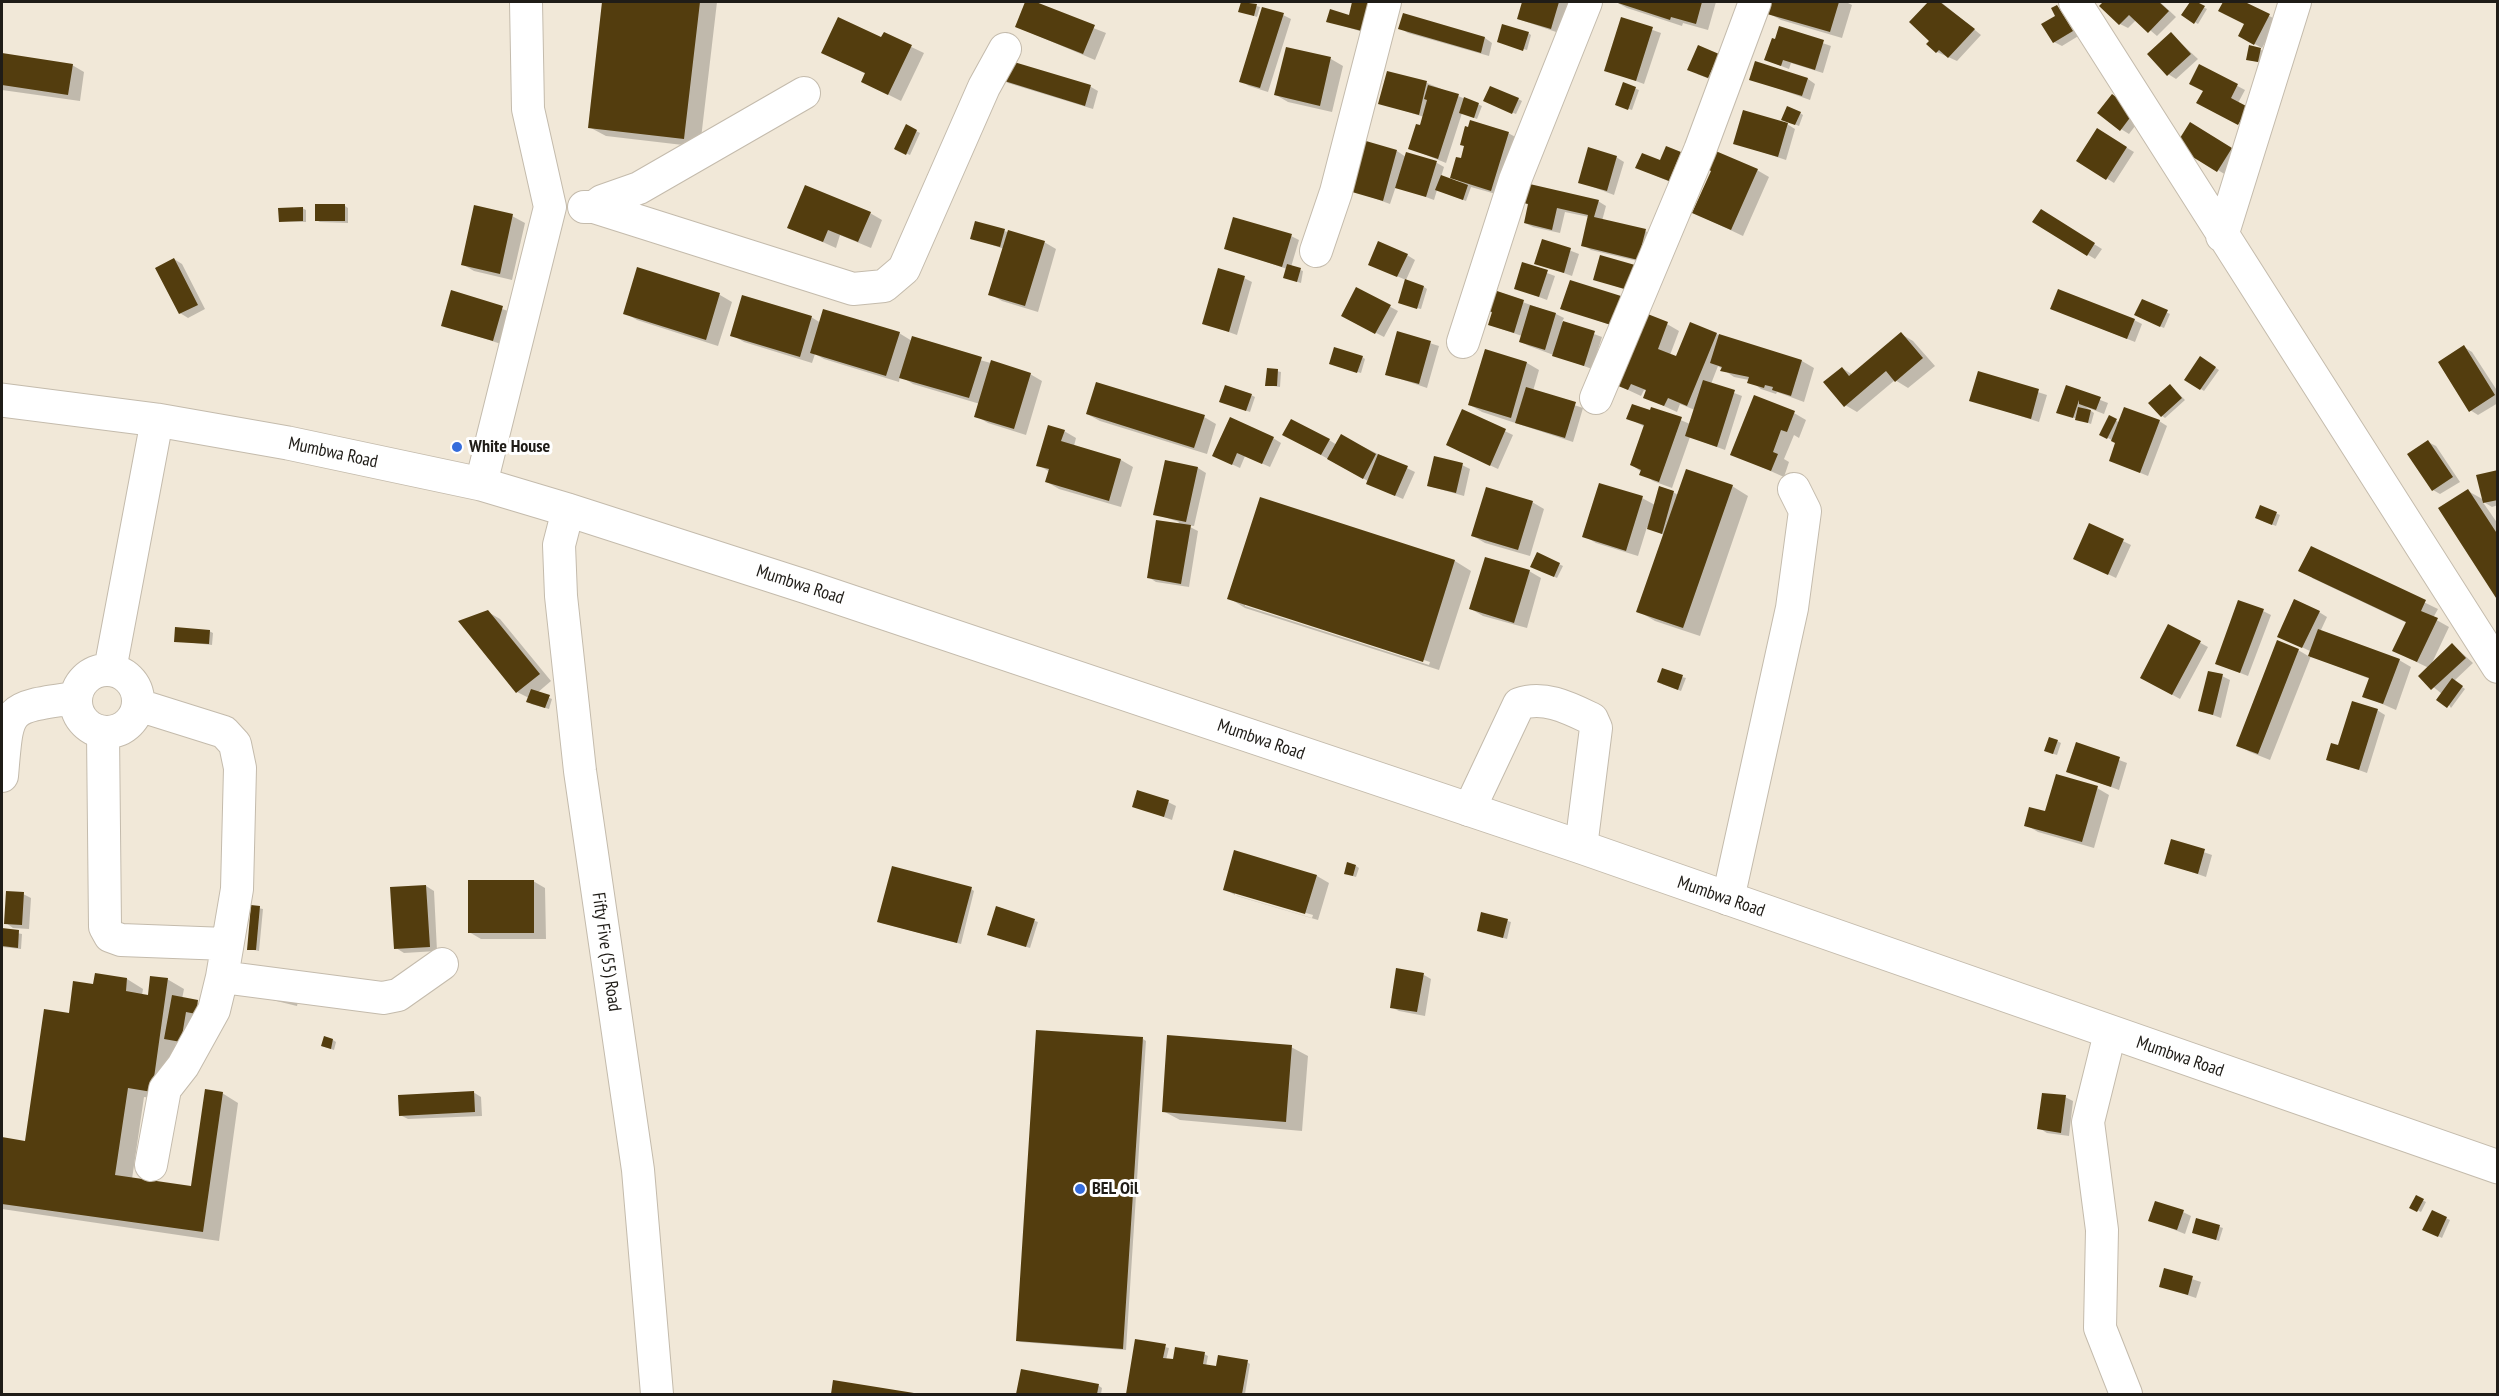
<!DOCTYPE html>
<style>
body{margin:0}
#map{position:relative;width:2499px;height:1396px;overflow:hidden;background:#f1e8d8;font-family:"PT Sans Narrow",sans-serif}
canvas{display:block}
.frame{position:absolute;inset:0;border:3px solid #1f1c17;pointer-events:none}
</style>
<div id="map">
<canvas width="2499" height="1396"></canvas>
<div class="frame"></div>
</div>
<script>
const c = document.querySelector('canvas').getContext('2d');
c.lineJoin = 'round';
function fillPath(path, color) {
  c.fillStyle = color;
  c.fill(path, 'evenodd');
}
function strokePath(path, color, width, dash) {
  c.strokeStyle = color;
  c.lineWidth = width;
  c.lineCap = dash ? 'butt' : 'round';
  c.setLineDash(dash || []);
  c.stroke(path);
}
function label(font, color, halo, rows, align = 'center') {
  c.font = font + ' "PT Sans Narrow",sans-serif';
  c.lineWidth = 6;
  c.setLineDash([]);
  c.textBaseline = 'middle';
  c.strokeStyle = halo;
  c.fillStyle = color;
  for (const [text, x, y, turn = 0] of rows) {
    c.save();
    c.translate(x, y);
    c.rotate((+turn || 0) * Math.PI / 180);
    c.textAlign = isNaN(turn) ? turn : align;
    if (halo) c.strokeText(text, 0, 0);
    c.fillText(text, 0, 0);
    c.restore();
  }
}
const shadow = new Path2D(`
 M604,2H717L700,147L606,136L589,127Z
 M1027,2L1106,33L1095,60L1017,27Z
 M1242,2L1260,7L1257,17L1240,11Z
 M1353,2H1375L1369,34L1328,21L1350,16Z
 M1523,2H1579L1576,10L1567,5L1559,33L1518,19Z
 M1616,2H1716L1708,30L1683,23L1682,26L1627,8Z
 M1772,2H1846L1852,5L1842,38L1781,20L1768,13Z
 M1930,2H1941L1981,35L1957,61L1937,52L1931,41L1911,22Z
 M2105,2H2160L2176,17L2157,36L2137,19L2128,28L2120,24L2101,6Z
 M2192,2L2207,9L2198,24L2183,15Z
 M2225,2H2242L2277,20L2262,48L2240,36L2246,24L2220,10Z
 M2057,6L2065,11L2080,35L2062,46L2054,42Z
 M1283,15L1291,19L1268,92L1249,86L1241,81Z
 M1404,15L1485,38L1492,43L1489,56L1408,33L1400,28Z
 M1622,19L1661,33L1644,84L1606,70Z
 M1780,28L1831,46L1823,73L1791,63L1789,69L1766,60Z
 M1528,33L1531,35L1527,50L1500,42Z
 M884,34L924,53L901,101L875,88L866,74L835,59L882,39Z
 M2171,34L2198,59L2176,79L2168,74Z
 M2250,47L2264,51L2261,63L2247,59Z
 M2,55L72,65L84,72L80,101L2,90Z
 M1719,55L1717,82L1697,74Z
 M1331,59L1343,66L1332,112L1288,102L1276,95Z
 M1005,60L1091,87L1098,91L1093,109L1008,83L1000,79Z
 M2200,66L2245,90L2238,103L2255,113L2247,128L2206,107Z
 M1388,73L1427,83L1482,106L1477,119L1462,113L1446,163L1409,148L1424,117L1380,103Z
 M1751,79H1808L1815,84L1810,100Z
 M1624,84L1639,90L1632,110L1620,106Z
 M1518,99L1522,101L1516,114L1488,103Z
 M2120,100L2142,117L2129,134L2121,129Z
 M1800,113L1803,115L1799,126L1786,121Z
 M1787,124L1795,129L1786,160L1735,143Z
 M2191,124L2239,154L2226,175L2177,145Z
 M906,126L920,133L910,155L896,149Z
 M2097,130L2134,152L2114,183L2078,160Z
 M1508,133L1521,140L1503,196L1471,187L1466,201L1437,190L1434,200L1396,186L1390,204L1354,191L1397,151L1406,157L1407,154L1437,163L1444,167L1441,177L1460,182L1452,177L1462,160Z
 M1680,154L1688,158L1677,185L1645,171Z
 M1616,157L1624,162L1614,195L1580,182Z
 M1757,170L1769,177L1743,236L1694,213Z
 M1518,200L1598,201L1606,206L1602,221L1645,231L1653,235L1646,263L1591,250L1583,245L1589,217L1565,212L1560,233L1533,227L1525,223L1529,205Z
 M316,206H345L348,208V223L320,222L316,220Z
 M302,208L306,210V222L280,221Z
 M2041,211L2102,249L2095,259L2034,222Z
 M870,213L882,220L871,248L840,235L836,248L789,227Z
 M512,216L525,223L512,280L474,271L462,264Z
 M1004,231L1044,242L1056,249L1038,312L1002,301L990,294L1004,249L972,238Z
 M1291,236L1299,240L1291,267L1303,271L1301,283L1285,278L1287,269L1226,248Z
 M1543,240L1579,254L1572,276L1536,263Z
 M1407,255L1415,260L1406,280L1378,268Z
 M174,259L182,264L205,309L188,318L180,313L157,268Z
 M1523,264L1555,276L1547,300L1515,288Z
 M638,269L720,295L732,302L718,346L637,320L625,313Z
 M1642,271L1636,293L1594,279Z
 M1244,278L1252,282L1237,335L1203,323Z
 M1424,287L1427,289L1421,309L1403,304Z
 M1357,289L1398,311L1384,337L1351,320Z
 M1486,289L1556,314L1564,318L1562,322L1602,337L1592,369L1529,346L1521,342L1522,336L1490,325L1493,313L1487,311Z
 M452,292L511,312L501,344L443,325Z
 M1620,297L1628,302L1619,328L1562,308Z
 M2142,301L2170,314L2164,328L2139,317Z
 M2052,309L2134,320L2142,324L2135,342Z
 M811,317L821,323L899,333L912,341L1030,374L1042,381L1026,435L988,423L976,416L980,404L913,384L900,376L899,382L824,359L815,354L812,363L744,342L732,335Z
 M1667,324L1679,331L1670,355L1677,358L1716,334L1802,361L1814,368L1804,402L1777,392L1776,394L1761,389L1749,380L1734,377L1718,366L1711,384L1742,396L1725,450L1690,437L1672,488L1653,481L1632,465L1645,427L1628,418L1651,412L1652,408L1690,424L1695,410L1680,404L1677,412L1644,397L1647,391L1644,390L1641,396L1613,383Z
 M1398,333L1439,346L1427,388L1386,374Z
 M1901,334L1913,341L1935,366L1908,388L1895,380L1857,412L1845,405L1842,368L1853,375Z
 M2464,347L2472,352L2498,392V403L2478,415L2470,410Z
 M1486,351L1527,363L1539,370L1533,391L1583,408L1573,442L1482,412L1470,405Z
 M1362,357L1365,359L1361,373L1334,365Z
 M2201,358L2219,370L2204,391L2186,379Z
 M1268,369L1281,372L1280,387L1267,385Z
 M1979,373L2047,395L2039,422L1971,400Z
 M2067,387L2108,403L2104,414L2086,407L2094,413L2091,424L2058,412Z
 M2173,388L2185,400L2165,418L2162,416Z
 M1251,395L1255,397L1250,412L1224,403Z
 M1463,411L1513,435L1498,469L1455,449Z
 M1794,413L1806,420L1799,438L1794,435L1784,459L1789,462L1784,477L1732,454Z
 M1087,414L1204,417L1216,424L1207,454L1100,421Z
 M2110,417L2120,423L2159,421L2167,426L2148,476L2111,461L2117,443L2101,434Z
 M1064,431L1076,438L1074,446L1121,460L1133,467L1121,507L1059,489L1047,482L1050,472L1038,465Z
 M1341,436L1415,472L1403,499L1375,487L1368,481L1292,439L1329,440L1337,445Z
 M1273,438L1281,443L1270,467L1245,456L1240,468L1214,456Z
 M2428,442L2436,446L2460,482L2440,494L2433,490Z
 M1167,462L1198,468L1206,473L1194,526L1186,525L1198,531L1189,587L1156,582L1148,577L1179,522L1155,514Z
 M1462,465L1470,469L1464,496L1429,486Z
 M2498,472V505L2492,507L2482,501L2498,524V598L2468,491L2484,500Z
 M1732,486L1748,496L1700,636L1655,621L1638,611L1664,535L1647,527L1638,556L1596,543L1584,536L1642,498L1655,505L1673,492L1678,495Z
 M1532,502L1544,509L1530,556L1485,543L1473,536Z
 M2261,507L2280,515L2276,526L2260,520Z
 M2090,525L2131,545L2116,578L2083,562Z
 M2312,548L2438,609L2433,618L2449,627L2431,665L2453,645L2473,663L2454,681L2465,689L2451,708L2442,694L2420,676L2429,668L2406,657L2407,623L2312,578Z
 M1538,554L1563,566L1557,578L1536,568Z
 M1455,561L1471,571L1439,670L1245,608L1229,598ZM1245,603L1430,662L1429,665L1245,606Z
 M1529,571L1541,578L1527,628L1483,616L1471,609Z
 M2263,611L2271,615L2248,676L2225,667Z
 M488,612L500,619L551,681L537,693L552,699L549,709L531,704L529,698L517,692Z
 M2319,612L2327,617L2320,632L2399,660L2411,667L2396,710L2364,696L2370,679L2311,656L2270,760L2250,752L2237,745L2298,650L2310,657L2312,652L2287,640Z
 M2169,626L2208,647L2180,699L2142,678Z
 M209,631L213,633L212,645L175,641Z
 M2222,676L2230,680L2221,718L2199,710Z
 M1682,677L1686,678L1681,691L1662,684Z
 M2377,710L2385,715L2367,773L2328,759Z
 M2057,741L2061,743L2057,755L2050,753Z
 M2077,744L2127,763L2119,790L2068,771Z
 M2097,788L2109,795L2094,848L2038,832L2026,825Z
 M1168,802L1176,806L1172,820L1134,806Z
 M2172,841L2212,855L2206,877L2166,863Z
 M1356,866L1359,868L1356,877L1349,875Z
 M1317,876L1329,883L1318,920L1237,896L1224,889ZM1235,892L1313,915L1312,918L1235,895Z
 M533,881L545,888L546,939H481L469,932Z
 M426,886L434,891L437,951L404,953L396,948Z
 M971,889L974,891L961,944L882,923Z
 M23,894L31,898L29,929L13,928L6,923Z
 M253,907L263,909L259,951L248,949Z
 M997,908L1038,922L1030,948L992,936Z
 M1482,914L1511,922L1507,939L1482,932Z
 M2,930L22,934L21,949L2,947Z
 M1424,975L1431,979L1425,1016L1399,1011L1391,1007Z
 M127,979L143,989L142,995L149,996L167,979L184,989L182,999L206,1006L189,1045L176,1043L168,1100L144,1097L132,1179L192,1187L222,1093L238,1103L219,1241L2,1209V1139L26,1142L70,1014L94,986Z
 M256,996L299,997L297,1006Z
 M1143,1039L1146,1041L1126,1350L1021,1342L1017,1341Z
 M333,1040L336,1042L334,1050L322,1046Z
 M1291,1047L1308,1056L1302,1131L1180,1120L1163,1111Z
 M473,1092L481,1097L482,1116L408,1119L400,1115Z
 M2065,1097L2073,1101L2069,1136L2047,1133L2039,1128Z
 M2416,1197L2426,1202L2421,1212L2411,1207Z
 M2183,1212L2191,1216L2185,1234L2150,1220Z
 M2433,1212L2450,1220L2442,1238L2424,1229Z
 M2197,1220L2223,1228L2219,1241L2197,1234Z
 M2165,1270L2201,1282L2196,1298L2160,1286Z
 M1137,1341L1169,1348L1166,1360L1174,1361L1204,1354L1208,1356L1206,1366L1217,1368L1247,1362L1250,1364L1245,1394H1127Z
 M1022,1371L1099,1386L1102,1388L1101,1394H1018Z
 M834,1382L912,1394H832Z`);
const building = new Path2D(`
 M602,2H700L684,139L588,128Z
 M1025,2H1036L1095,25L1083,54L1015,27Z
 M1241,2L1257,4L1254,16L1238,12Z
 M1352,2H1369L1362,31L1326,22L1330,9L1349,15Z
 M1522,2H1559L1551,29L1517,19Z
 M1615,2H1702L1696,24L1671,17L1670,20Z
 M1770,2H1839L1830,32L1767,14Z
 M1928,2H1940L1975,29L1948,58L1939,50L1936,53L1926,44L1929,41L1909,22Z
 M2103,2H2159L2169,11L2148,33L2129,15L2119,25L2099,6Z
 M2190,2H2197L2205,6L2194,24L2181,15Z
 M2223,2H2245L2270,14L2254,45L2238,36L2244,24L2218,11Z
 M2057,5L2073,31L2053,43L2041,24L2055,16L2051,8Z
 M1262,7L1284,13L1260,88L1239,82Z
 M1403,13L1485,37L1481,53L1398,29Z
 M838,17L881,37L884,32L912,45L888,95L861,82L865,73L821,53Z
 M1621,17L1653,27L1636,81L1604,71Z
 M1502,24L1529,32L1523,51L1497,42Z
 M1779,26L1824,40L1815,70L1783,60L1781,66L1764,60L1772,38L1775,39Z
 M2171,32L2191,54L2167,76L2147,54Z
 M1698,45L1719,54L1708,78L1687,70Z
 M2249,45L2261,48L2258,62L2246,60Z
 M1286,47L1331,57L1320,106L1274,95Z
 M2,53L73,64L68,95L2,85Z
 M1004,59L1091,85L1085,106L998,79Z
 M1755,61L1808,78L1802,96L1749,80Z
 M2199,64L2238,84L2231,98L2248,107L2238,125L2196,103L2203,91L2189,84Z
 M1387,71L1427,81L1419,115L1378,104Z
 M1623,82L1636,87L1628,110L1615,105Z
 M1428,85L1459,94L1438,159L1408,149L1416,124L1420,125L1427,100L1424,99Z
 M1490,86L1519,98L1512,114L1483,101Z
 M2112,94L2135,111L2120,131L2097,113Z
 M1464,97L1479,103L1474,118L1459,113Z
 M1787,106L1801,112L1795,125L1781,120Z
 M1743,110L1788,123L1778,157L1733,144Z
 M1470,120L1509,132L1491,191L1450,178L1456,157L1461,158L1464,146L1460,145L1465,126L1468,127Z
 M2190,122L2232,148L2217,172L2175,146Z
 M906,124L917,130L906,155L894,149Z
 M2097,128L2127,147L2106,180L2076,161Z
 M1366,141L1397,150L1383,201L1352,192Z
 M1666,146L1681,152L1669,181L1635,168L1642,153L1660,160Z
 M1588,147L1617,156L1607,191L1578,183Z
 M1711,149L1758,169L1731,230L1692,213L1711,171L1703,167Z
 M1406,152L1437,161L1426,197L1395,188Z
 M1441,175L1468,185L1463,200L1435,190Z
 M1521,182L1599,200L1594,217L1646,229L1638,260L1581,246L1588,215L1557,208L1552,230L1524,223L1528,204L1516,201Z
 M805,185L871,212L858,242L828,230L823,242L787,228Z
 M315,204H345V221H315Z
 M474,205L513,214L500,274L461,265Z
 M303,207V221L279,222L278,208Z
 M2041,209L2095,243L2087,256L2032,222Z
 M1233,217L1292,234L1282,267L1224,249Z
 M975,221L1005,229L1000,247L970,239Z
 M1008,230L1045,241L1025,306L988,295Z
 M1542,239L1571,248L1564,273L1534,264Z
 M1378,241L1408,254L1397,277L1368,265Z
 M1600,255L1635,265L1628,290L1593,280Z
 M174,258L198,305L179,314L155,268Z
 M1522,262L1548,270L1539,297L1514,289Z
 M1287,264L1301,268L1297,282L1283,278Z
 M637,267L720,293L706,340L623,314Z
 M1218,268L1245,276L1229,332L1202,324Z
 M1405,279L1424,286L1417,309L1398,303Z
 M1570,280L1621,296L1611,325L1560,309Z
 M1356,287L1391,305L1375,334L1341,316Z
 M1485,287L1524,300L1514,333L1488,325L1492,312L1477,308Z
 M2058,289L2135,319L2127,339L2050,309Z
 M451,290L503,306L493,341L441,326Z
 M742,295L812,316L800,357L730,336Z
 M2142,299L2168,310L2160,327L2134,315Z
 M1530,305L1556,313L1545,350L1519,342Z
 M823,309L900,332L886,376L810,353Z
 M1640,311L1668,322L1658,349L1676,356L1690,322L1717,333L1687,406L1668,398L1664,406L1643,398L1646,390L1631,384L1628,390L1611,383Z
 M1563,321L1595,331L1584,366L1552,356Z
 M1397,331L1431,341L1419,384L1385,375Z
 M1901,332L1923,358L1895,382L1886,371L1844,407L1823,382L1842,367L1849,376Z
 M1719,334L1802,360L1791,396L1772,390L1773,387L1765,385L1764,388L1747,383L1749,377L1720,371L1722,367L1710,363Z
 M912,336L982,357L969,398L899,378Z
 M2464,345L2495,395L2469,412L2438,362Z
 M1334,347L1363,356L1357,373L1329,364Z
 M1485,349L1527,362L1511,418L1468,405Z
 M2200,356L2216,367L2200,390L2184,380Z
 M991,360L1031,373L1014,429L974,417Z
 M1267,368L1278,369L1277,386H1265Z
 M1978,371L2039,389L2031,419L1969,401Z
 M1703,380L1735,390L1717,447L1685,436Z
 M1096,382L1205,415L1194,448L1086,414Z
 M2170,384L2182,398L2161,417L2148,403Z
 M1225,385L1252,394L1246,411L1219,402Z
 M2066,385L2101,397L2096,410L2079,404V400L2073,418L2056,413Z
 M1526,387L1576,402L1565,438L1515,423Z
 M1754,395L1795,411L1787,432L1781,430L1773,452L1778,454L1771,471L1730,455Z
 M1632,404L1650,410L1651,407L1682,417L1659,482L1639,475L1641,470L1630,465L1644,425L1626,419Z
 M2078,407L2091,410L2088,423L2075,420Z
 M2124,407L2160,420L2140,473L2109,461L2115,443L2111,441Z
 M1462,409L1506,429L1490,466L1446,445Z
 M2109,415L2117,419L2107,439L2099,435Z
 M1230,417L1274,437L1262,464L1237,453L1232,465L1212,456Z
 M1291,419L1330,439L1321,455L1282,435Z
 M1048,425L1065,430L1061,441L1121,459L1109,501L1045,482L1049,469L1036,466Z
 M1341,434L1376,454L1363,479L1327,459Z
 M2428,440L2453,477L2432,491L2407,454Z
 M1378,454L1408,466L1395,496L1366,484Z
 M1434,456L1463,463L1456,493L1427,486Z
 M1165,460L1198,467L1186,522L1153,515Z
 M1686,469L1733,485L1683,628L1636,612Z
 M2498,470V500L2483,503L2476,475Z
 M1599,483L1643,496L1626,551L1582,537Z
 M1659,486L1674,491L1662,534L1647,529Z
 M1486,487L1533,501L1518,550L1471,536Z
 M2468,489L2498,535V601L2438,508Z
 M1260,497L1455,560L1423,662L1227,599Z
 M2260,505L2277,512L2272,525L2255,518Z
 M1156,520L1191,525L1181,584L1147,578Z
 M2089,523L2124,539L2108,575L2073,559Z
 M2311,546L2426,600L2421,611L2438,618L2417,662L2392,651L2406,622L2298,571Z
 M1537,552L1560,563L1554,577L1530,567Z
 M1485,557L1530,570L1514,623L1469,609Z
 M2294,599L2320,611L2302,648L2277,637Z
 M2238,600L2264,609L2240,673L2215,664Z
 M488,610L540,674L516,693L458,621Z
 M2168,624L2201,641L2172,695L2140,678Z
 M175,627L210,630L209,644L174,642Z
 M2318,629L2400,659L2383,704L2362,697L2369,678L2308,656Z
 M2277,640L2299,649L2258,754L2236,746Z
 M2452,643L2466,658L2431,690L2418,676Z
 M1662,668L1683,675L1678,690L1657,682Z
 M2208,671L2223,674L2213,715L2198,711Z
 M2452,678L2463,686L2447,708L2436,700Z
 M531,689L550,695L545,708L526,702Z
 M2352,701L2378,709L2359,770L2326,760L2331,743L2338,745Z
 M2049,737L2058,740L2053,754L2044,751Z
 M2076,742L2120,757L2111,787L2066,772Z
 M2056,774L2098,786L2082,842L2024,826L2029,807L2045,811Z
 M1137,790L1169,800L1164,817L1132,807Z
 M2171,839L2205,849L2198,874L2164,864Z
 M1234,850L1317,875L1305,914L1223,890Z
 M1347,862L1356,865L1353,876L1344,874Z
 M892,866L972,887L957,943L877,922Z
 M468,880H534V933H468Z
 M426,885L430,947L394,949L390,887Z
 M6,891L24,892L22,925L4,924Z
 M251,905L260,906L256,950H247Z
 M996,906L1035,919L1026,947L987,935Z
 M1481,912L1508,919L1503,938L1477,931Z
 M2,928L19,930L18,948L2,946Z
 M1396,968L1424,973L1417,1012L1390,1008Z
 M95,973L127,978L126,991L148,995L150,976L168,978L152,1092L128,1088L115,1175L191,1186L205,1089L223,1092L203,1232L2,1204V1137L25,1141L44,1009L69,1013L73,981L93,984Z
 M172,995L198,1000L196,1014L186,1012L181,1042L164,1039Z
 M1036,1030L1143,1037L1123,1349L1016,1341Z
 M1167,1035L1292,1045L1286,1122L1162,1112Z
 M324,1036L333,1039L331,1049L321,1046Z
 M474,1091L475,1112L399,1116L398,1095Z
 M2042,1093L2066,1095L2061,1133L2037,1129Z
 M2416,1195L2424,1199L2417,1212L2409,1208Z
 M2155,1201L2184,1210L2177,1230L2148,1221Z
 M2432,1210L2447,1217L2438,1237L2422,1230Z
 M2196,1218L2220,1225L2216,1240L2192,1233Z
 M2164,1268L2193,1276L2188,1295L2159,1287Z
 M1135,1339L1166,1344L1163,1358L1173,1359L1175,1347L1205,1352L1203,1364L1216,1366L1218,1355L1248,1360L1242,1394H1126Z
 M1021,1369L1099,1384L1097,1394H1016Z
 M833,1380L914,1393V1394H831Z`);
const minor = new Path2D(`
 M2075,2L2498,667
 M584,207H594L602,201L639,188L804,93
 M594,207L853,289L884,286L904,269L984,87L1005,49
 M2222,236L2295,2
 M1316,251L1336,192L1385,2
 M1463,342L1515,180L1586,2
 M1596,398L1700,150L1755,2
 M481,484L550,207L528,109L526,2
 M568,510L559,545L561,596L580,771L638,1170L657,1394
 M76 701a31 31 0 1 1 62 0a31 31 0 1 1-62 0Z
 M110,670L157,420
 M138,705L224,732L235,744L240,768L237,889L222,977L214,1010L183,1066L165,1089L151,1165
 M103,733L105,927L110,936L121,940L226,944
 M2,776C8,706 5,708 75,698
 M1469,810L1519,704C1544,695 1569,708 1592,719L1596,728L1581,847
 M1728,899L1792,608L1805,511L1794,489
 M222,977L383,998L398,995L442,964
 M2110,1033L2088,1122L2102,1230L2100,1328L2126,1394`);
const major = new Path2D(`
 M2,400L157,420L288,443L481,484L568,510L807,587L1581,847L2498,1167`);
const markers = [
 [457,447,6,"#356cdb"],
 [1080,1189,6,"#356cdb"]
];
const poiNames = [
 ["White House",469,447],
 ["BEL Oil",1092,1189]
];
const streetNames = [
 ["Mumbwa Road",333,453,12],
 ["Mumbwa Road",800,585,18],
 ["Mumbwa Road",1261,740,19],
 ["Mumbwa Road",1721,897,19],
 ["Fifty Five (55) Road",606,952,82],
 ["Mumbwa Road",2180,1057,19]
];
fillPath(shadow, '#0003');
fillPath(building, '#533d0e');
strokePath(minor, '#c4bbac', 34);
strokePath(major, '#c4bbac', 35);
strokePath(minor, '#fff', 32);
strokePath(major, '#fff', 33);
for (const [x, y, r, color] of markers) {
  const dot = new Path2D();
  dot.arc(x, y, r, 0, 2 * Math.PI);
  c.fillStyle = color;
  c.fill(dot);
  strokePath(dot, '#fff', 2);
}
label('bold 18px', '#1f1c17', '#fff', poiNames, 'left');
label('18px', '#1f1c17', '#fff', streetNames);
</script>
